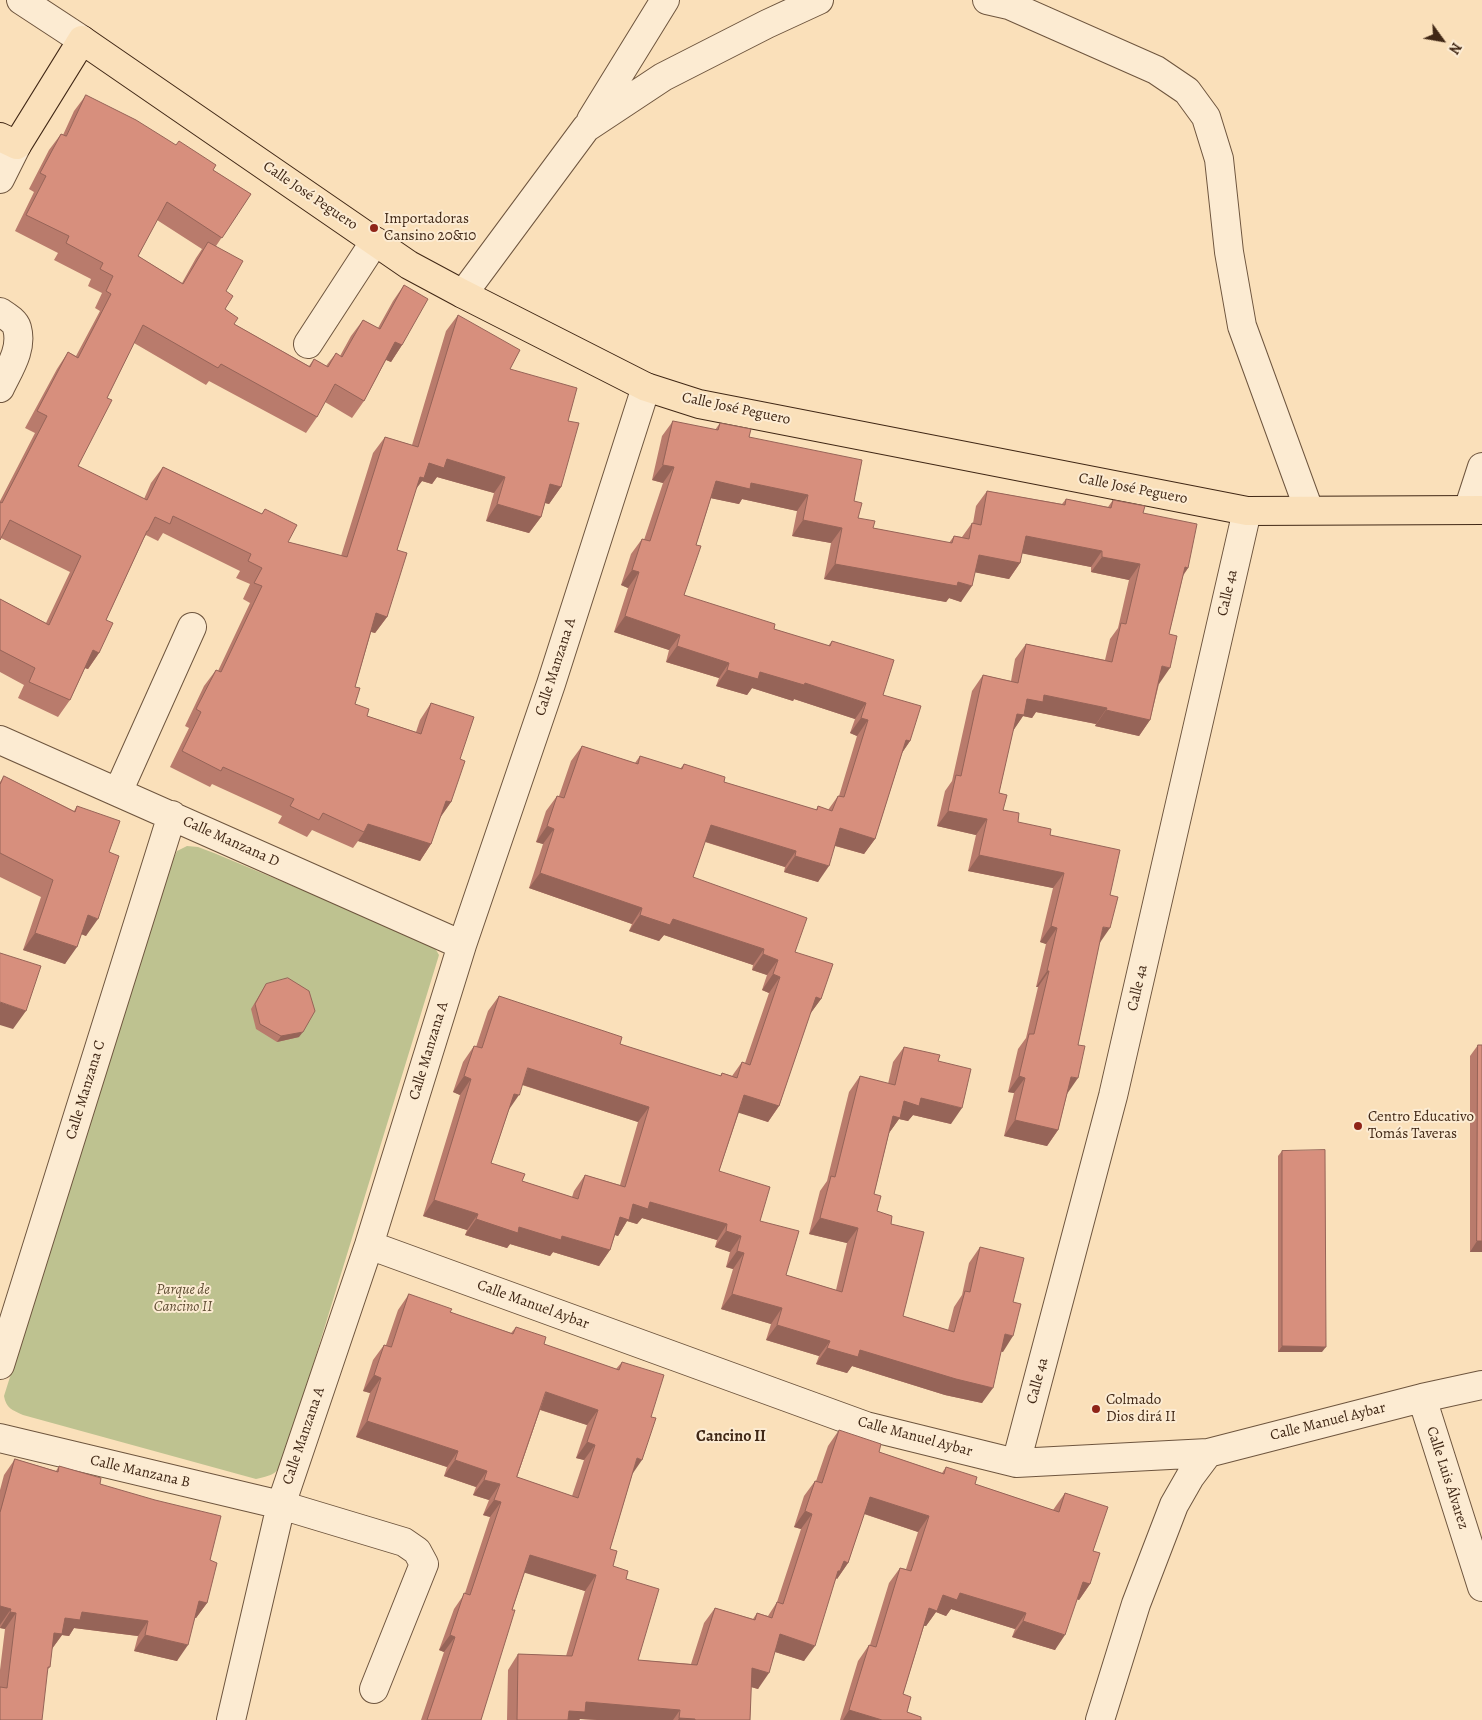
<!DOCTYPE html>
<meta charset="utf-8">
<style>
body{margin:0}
#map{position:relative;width:1482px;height:1720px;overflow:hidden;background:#fae0ba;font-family:Alegreya,serif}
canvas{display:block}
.north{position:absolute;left:1417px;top:15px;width:50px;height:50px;-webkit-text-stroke:4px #fcebd2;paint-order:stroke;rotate:122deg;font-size:14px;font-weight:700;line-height:20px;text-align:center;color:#402715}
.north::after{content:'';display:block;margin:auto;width:18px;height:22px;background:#402715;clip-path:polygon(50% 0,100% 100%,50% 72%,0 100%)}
</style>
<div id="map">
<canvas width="1482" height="1720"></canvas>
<div class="north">N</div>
</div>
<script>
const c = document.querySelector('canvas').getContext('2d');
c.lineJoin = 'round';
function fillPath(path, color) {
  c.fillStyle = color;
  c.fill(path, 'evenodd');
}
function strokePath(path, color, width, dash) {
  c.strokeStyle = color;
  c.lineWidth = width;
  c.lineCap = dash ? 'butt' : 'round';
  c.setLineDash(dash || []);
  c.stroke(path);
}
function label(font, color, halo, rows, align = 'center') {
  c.font = font + ' Alegreya,serif';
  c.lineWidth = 4;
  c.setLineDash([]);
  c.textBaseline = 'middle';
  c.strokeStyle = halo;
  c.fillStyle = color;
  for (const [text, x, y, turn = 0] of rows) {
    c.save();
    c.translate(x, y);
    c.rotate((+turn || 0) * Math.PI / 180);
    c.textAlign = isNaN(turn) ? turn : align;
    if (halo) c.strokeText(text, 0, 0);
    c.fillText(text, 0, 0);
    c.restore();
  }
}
const green = new Path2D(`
 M187,846L198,847L214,853L415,937L435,948L439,955L285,1456C278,1473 275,1475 256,1479L23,1415C12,1410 6,1408 4,1396L172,862L177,851Z`);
const minor = new Path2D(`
 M21,0L82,40
 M987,0L1009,5L1156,70L1187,91L1206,117L1219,159L1229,252L1242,326L1309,510
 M591,120L665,0
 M0,179L17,145
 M463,294L586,128L663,77L767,24L819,0
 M0,312C6,316 15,321 17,328C23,349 9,369 0,388
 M308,344L375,241
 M1468,510L1482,467
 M0,740L462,945
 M118,792L192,627
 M369,1245L866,1426L1016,1463L1208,1453L1422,1398L1482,1385
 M0,1365L172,815
 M1422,1398L1482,1587
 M0,1438L281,1505L404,1542L417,1551L424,1564L374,1689
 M1016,1463L1113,1096L1247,511
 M231,1720L281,1505L369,1245L462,945L551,684L646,387
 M1100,1720L1136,1604L1174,1505L1190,1477L1208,1453`);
const major = new Path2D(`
 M0,137L17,145L82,40L409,265L463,294L646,387L699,404L1247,511L1482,510`);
const wall = new Path2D(`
 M86,95L213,170L251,194L216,246L226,291L225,309L234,324L309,366L314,359L326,366L336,353L340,356L351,336L363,320L378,328L393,301L404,285L402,345L391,362L386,360L364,401L352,418L325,402L317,417L306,433L209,381L206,385L134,343L107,398L78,466L144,499L151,483L163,467L262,514L265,509L288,542L341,556L373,453L385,437L412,445L446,331L458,315L510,369L568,421L561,487L549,504L545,503L541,517L529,533L486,521L494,493L437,477L432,484L422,481L416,489L397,550L387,617L375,633L371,632L355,687V704L367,716L416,732L420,720L431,703L460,759L451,802L440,818L431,844L420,861L358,841L353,848L312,830L307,837L278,823L282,816L212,784L210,787L170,767L189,728L185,726L204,686L216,670L218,671L250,603L243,599L250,584L236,578L240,571L163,533L158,541L146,535L144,538L106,620L99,653L88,669L85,668L70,700L58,717L18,698L24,685L0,672V599L46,623L70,572L1,538L0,540V501L35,433L25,428L57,369L68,352L76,356L100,311L95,308L102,293L88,286L91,279L54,260L58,253L15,231L34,192L29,189L49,150L61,134L63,135L74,111ZM157,220L202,249L196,258L182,283L138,256Z
 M673,421L715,430L720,423L749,437L854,501L858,518L873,528L949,543L954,536L962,537L972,523H973L976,506L987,491L1062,504L1066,499L1108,507L1113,500L1143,513L1188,568L1183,576L1169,634L1159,684L1150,720L1139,736L1095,726L1096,724L1036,712L1032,718L1023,716L1013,730L999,793L1003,810L1018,822L1050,835L1099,944L1067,1094L1058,1130L1047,1146L1004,1136L1014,1093L1008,1092L1018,1049L1026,1038L1038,987H1036L1046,944L1040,942L1053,888L968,871L976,835L937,826L945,791L952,781L972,691L983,675L1011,681L1015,659L1026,644L1105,660L1110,639L1118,628L1129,580L1091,572V567L1022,553L1020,563L1009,579L975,572L961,602L949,598L946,602L824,579L831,543L792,536L797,511L742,499L739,504L711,498L696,545L684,595L774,629L828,646L832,641L883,695L910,741L902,753L875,839L864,854L835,846L818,882L784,872L785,867L705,842L693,877L795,952L821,999L810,1014L779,1106L768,1122L739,1112L719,1171L760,1221L786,1275L836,1290L847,1243L809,1234L820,1191L827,1181L849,1092L860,1076L888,1084L893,1062L904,1047L938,1061L951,1124L913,1115L908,1121L899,1119L889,1133L874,1194L877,1211L891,1224L903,1316L948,1330L954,1307L962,1295L969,1263L980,1247L1003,1352L1001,1351L982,1403L945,1395L852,1366L847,1373L816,1364L819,1356L766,1340L771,1324L721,1309L733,1269L726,1267L730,1252L715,1247L717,1240L642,1218L637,1224L627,1221L618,1236L615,1235L610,1250L599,1266L553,1252L550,1256L510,1244L507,1248L465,1235L467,1230L423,1216L460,1095L453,1092L463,1062L474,1046L476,1047L488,1011L499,996L620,1044L720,1076L722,1073L732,1076L742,1062L745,1063L769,993L762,990L767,975L752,970L753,965L664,935L659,941L629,931L632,924L529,888L543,844L536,842L546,811L557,796H559L571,761L582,746L635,763L640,756L680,769L684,764L724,782L816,810L818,806L828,810L838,796H839L857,736L850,733L855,719L794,699L793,701L752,688L747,695L716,686L719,678L666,662L669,650L614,632L628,588L621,585L631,554L642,539L644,540L663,483L652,480L662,436ZM522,1085L638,1122L620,1185L585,1175L574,1191L572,1197L522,1181L491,1163L509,1109Z
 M4,776L74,811L77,806L109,852L86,936L81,934L65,964L23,950L41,897L0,877V782Z
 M266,984L299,1037L277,1042L256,1029L251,1009Z
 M1478,1045H1482V1252H1470V1056Z
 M1282,1151L1322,1352H1278V1156Z
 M409,1294L450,1312L511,1333L516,1327L544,1344L616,1369L622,1362L632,1475L610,1549L613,1566L626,1579L638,1660L691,1664L704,1623L715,1608L753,1619L757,1613L768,1616L777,1602L801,1529L794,1527L804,1496L815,1481H816L828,1446L839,1430L879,1452L942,1473L946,1467L975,1484L1053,1510L1065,1493L1093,1551L1090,1584L1079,1600L1077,1599L1055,1650L1012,1637L1015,1629L951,1609L946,1616L936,1612L926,1626H924L903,1694L907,1712L921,1720H840L858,1661L869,1645H870L889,1583L900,1568L906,1569L918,1532L864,1514L848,1563L837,1579L836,1578L804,1661L775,1652L758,1689L751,1687L750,1720H598L580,1719L579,1720H507L508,1670L518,1654L566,1656L585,1591L525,1572L512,1610L481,1720H421L444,1652L439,1650L454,1609L465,1593L490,1517L483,1515L489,1500L473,1495L476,1487L444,1476L447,1467L356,1437L370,1393L363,1391L373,1360L384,1345H386L398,1310ZM540,1410L587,1425L576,1458L584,1460L572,1496L517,1477Z
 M15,1459L56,1471L59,1466L100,1484L210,1560L207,1603L196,1618H195L177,1661L134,1651L138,1636L74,1628L69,1636L62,1635L52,1649L50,1667L47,1670L0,1720V1670L5,1629L0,1628V1490L4,1475Z`);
const shadedWall = new Path2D(`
 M395,342L402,345L391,362L384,359Z
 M447,459L505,477L494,493L437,477L432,484L422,481L412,494L408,493L429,463Z
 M663,465L674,467L663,483L652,480Z
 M716,481L751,483L808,495L797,511L742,499L739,504L705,497Z
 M550,484L561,487L549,504L538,501Z
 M497,504L541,517L529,533L486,521Z
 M803,520L842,528L831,543L792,536Z
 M1026,536L1102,551L1091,567L1015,552Z
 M979,555L1020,563L1009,579L968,571Z
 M1102,557L1140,564L1129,580L1091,572Z
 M835,564L958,582L972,586L961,602L949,598L946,602L824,579Z
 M1185,567L1188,568L1177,583Z
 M632,570L639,572L628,588L621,585Z
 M376,613L387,617L375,633L365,630Z
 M625,616L680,635L669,650L614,632Z
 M677,646L729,663L719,678L666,662Z
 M93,650L99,653L88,669L81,667Z
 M1162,666L1170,668L1159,684L1151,682Z
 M727,670L760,672L805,683L866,703L855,719L794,699L793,701L752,688L747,695L716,686Z
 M1044,695L1107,708L1096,724L1036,712L1032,718L1023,716L1013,731L1006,729L1027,699Z
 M1106,710L1150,720L1139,736L1095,726Z
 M861,718L868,720L857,736L850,733Z
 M906,740L910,741L899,757Z
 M446,801L451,802L439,819Z
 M948,811L987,819L976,835L937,826Z
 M368,824L431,844L420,861L358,841L364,832Z
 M711,825L796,851L785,867L700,840Z
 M547,826L554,829L543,844L536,842Z
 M840,828L875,839L864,854L829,844Z
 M979,855L1064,873L1053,888L968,871Z
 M795,856L829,866L818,882L784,872Z
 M540,873L642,908L632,924L529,888Z
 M88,915L98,919L86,936L76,932Z
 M640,915L673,919L764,949L753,965L664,935L659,941L629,931Z
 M1051,926L1057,928L1046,944L1040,942Z
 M1103,927L1110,928L1099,944Z
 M35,933L77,947L65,964L23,950Z
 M763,954L778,960L767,975L752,970Z
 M1047,971H1049L1038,987H1036Z
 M773,974L780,977L769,993L762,990Z
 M816,997L821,999L810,1014L805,1013Z
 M0,1002L26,1011L13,1029L0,1025Z
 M303,1032L299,1037L277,1042L281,1036Z
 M528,1068L649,1107L638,1122L517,1083Z
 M464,1076L471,1079L460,1095L453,1092Z
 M1019,1076L1025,1078L1014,1093L1008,1092Z
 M1071,1077L1078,1078L1067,1094L1060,1092Z
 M514,1094L519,1095L508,1111Z
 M744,1095L779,1106L768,1122L733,1111Z
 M921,1098L962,1108L951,1124L913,1115L908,1121L899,1119L889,1133L882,1132L904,1101Z
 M1015,1120L1058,1130L1047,1146L1004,1136Z
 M434,1200L478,1214L467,1230L423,1216Z
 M650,1202L727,1224L717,1240L642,1218L637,1224L627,1221L618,1236L609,1233L620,1217L633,1204Z
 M820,1218L858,1228L847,1243L809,1234Z
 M476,1219L562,1236L610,1250L599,1266L553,1252L550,1256L510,1244L507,1248L465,1235Z
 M726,1231L741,1236L730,1252L715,1247Z
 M1477,1241H1482V1252H1470Z
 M737,1251L744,1253L733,1269L726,1267Z
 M732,1294L782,1308L771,1324L721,1309Z
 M777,1325L830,1341L819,1356L766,1340Z
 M1005,1334L1013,1336L1003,1352L994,1350Z
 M1282,1346L1326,1347L1322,1352H1278Z
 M827,1348L860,1350L993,1388L982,1403L945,1395L852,1366L847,1373L816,1364Z
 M374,1375L381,1378L370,1393L363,1391Z
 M546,1392L598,1410L587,1425L535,1408Z
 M367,1421L458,1451L447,1467L356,1437Z
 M587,1442L595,1445L584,1460L576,1458Z
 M637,1458L642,1460L631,1476Z
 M455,1460L487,1471L476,1487L444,1476Z
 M484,1480L500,1484L489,1500L473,1495Z
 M870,1497L929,1516L918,1532L859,1512Z
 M494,1500L501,1502L490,1517L483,1515Z
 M805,1511L812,1514L801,1529L794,1527Z
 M530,1555L596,1575L585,1591L519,1571Z
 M844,1561L848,1563L837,1579L836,1578L827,1586Z
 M1083,1582L1090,1584L1079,1600L1072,1597Z
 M960,1593L1026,1613L1015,1629L951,1609L946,1616L936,1612L926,1626L918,1624L929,1608L943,1595Z
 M199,1601L207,1603L196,1618L188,1616Z
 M0,1606L11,1609L0,1625Z
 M10,1612L16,1613L5,1629L0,1628Z
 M82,1612L148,1621L138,1636L74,1628L69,1636L62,1635L51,1650L43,1649L65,1618Z
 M1023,1621L1065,1635L1055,1650L1012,1637Z
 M780,1634L815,1646L804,1661L769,1650Z
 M145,1635L188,1645L177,1661L134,1651Z
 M450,1635L455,1637L444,1652L439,1650Z
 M752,1668L769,1673L758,1689L741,1684Z
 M586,1702L680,1710L673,1720H598L580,1719L579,1720H563L569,1711Z
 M849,1710L882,1720H843Z
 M679,1718L695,1719V1720H678Z`);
const building = new Path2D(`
 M86,95L136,120L176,145L179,141L216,165L213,170L251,194L222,238L167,202L138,256L183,284L208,242L243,261L226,291L233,296L225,309L238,318L234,324L310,367L314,359L328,367L336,353L342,357L363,320L380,329L404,285L428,299L402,345L395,342L364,401L335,384L317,417L221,364L218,368L143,325L107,398L112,400L78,466L147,500L163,467L262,514L265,509L297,525L288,542L347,557L385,437L418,447L458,315L520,350L510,369L577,388L568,421L579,423L561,487L550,484L541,517L497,504L505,477L447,459L444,468L429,463L424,478L420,477L397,550L407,553L387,617L376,613L355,687L360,688L355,704L369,709L367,716L421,734L431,703L474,717L460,759L465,761L451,802L446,801L431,844L368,824L364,832L323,813L319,820L290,806L294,799L223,767L221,771L182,751L201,712L196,709L216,670L221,672L262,586L254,583L262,568L248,561L251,554L173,516L170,524L155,517L148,531H147L106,620L113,623L99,653L93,650L70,700L29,682L35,668L0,650V599L49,625L81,556L10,520L0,540V502L2,503L47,416L37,411L68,352L78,358L111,294L106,291L113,276L100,269L103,263L66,243L69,236L26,215L46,176L40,173L61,134L66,136Z
 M673,421L718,430L720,423L751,429L749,437L862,460L854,501L862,503L858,518L875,521L873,528L952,543L954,536L969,539L972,523L981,525L987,491L1065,505L1066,499L1111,508L1113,500L1145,506L1143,513L1197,524L1188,568L1185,567L1169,634L1177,636L1170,668L1162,666L1150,720L1106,710L1107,708L1044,695L1043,702L1027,699L1024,715L1017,714L999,793L1007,795L1003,810L1019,813L1018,822L1051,829L1050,835L1120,850L1110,895L1118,897L1110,928L1103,927L1078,1045L1085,1046L1078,1078L1071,1077L1058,1130L1015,1120L1025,1078L1019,1076L1029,1034H1034L1049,971H1047L1057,928L1051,926L1064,873L979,855L987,819L948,811L956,775L961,776L983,675L1018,683L1026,644L1112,662L1121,623L1126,624L1140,564L1102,557V551L1026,536L1020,563L979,555L972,586L958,582L957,586L835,564L842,528L803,520L808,495L751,483L750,489L716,481L696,545L701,546L684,595L775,624L774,629L830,646L832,641L894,660L883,695L921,706L910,741L906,740L875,839L840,828L829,866L795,856L796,851L711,825L693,877L807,918L795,952L833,964L821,999L816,997L779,1106L744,1095L719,1171L770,1187L760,1221L799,1231L786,1275L842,1292L858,1228L820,1218L831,1176L835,1177L860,1076L895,1085L904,1047L940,1055L938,1061L971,1069L962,1108L921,1098L919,1106L904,1101L900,1118L893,1116L874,1194L881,1196L877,1211L892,1216L891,1224L924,1232L903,1316L954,1332L965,1291L970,1292L980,1247L1024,1258L1013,1302L1021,1304L1013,1336L1005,1334L993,1388L956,1379L860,1350L858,1357L827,1348L830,1341L777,1325L782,1308L732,1294L744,1253L737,1251L741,1236L726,1231L727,1224L650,1202L648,1209L633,1204L629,1220L620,1217L610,1250L562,1236L561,1240L519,1227L518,1233L476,1219L478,1214L434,1200L471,1079L464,1076L474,1046L482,1048L499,996L622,1037L620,1044L721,1076L722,1073L737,1078L742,1062L750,1065L780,977L773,974L778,960L763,954L764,949L673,919L670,925L640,915L642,908L540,873L554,829L547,826L557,796L564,798L582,746L638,764L640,756L682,769L684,764L725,777L724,782L817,810L818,806L832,811L838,796L844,797L868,720L861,718L866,703L805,683L804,685L760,672L758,679L727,670L729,663L677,646L680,635L625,616L639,572L632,570L642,539L650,541L674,467L663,465ZM528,1068L649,1107L625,1187L585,1175L578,1199L522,1181L525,1174L491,1163L514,1094L519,1095Z
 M4,776L75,812L77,806L120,821L109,852L119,856L98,919L88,915L77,947L35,933L53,880L0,853V785Z
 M0,953L41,966L26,1011L0,1002Z
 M288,978L309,991L315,1011L303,1032L281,1036L260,1024L255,1004L266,984Z
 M1478,1045H1482V1241H1477Z
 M1325,1150L1326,1347L1282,1346V1151Z
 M409,1294L452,1309L450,1312L513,1334L516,1327L546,1337L544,1344L619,1370L622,1362L664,1375L651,1417L656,1418L642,1460L637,1458L610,1549L617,1551L613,1566L628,1571L626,1579L659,1589L638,1660L697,1665L715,1608L755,1620L757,1613L772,1618L777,1602L783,1604L812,1514L805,1511L815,1481L822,1483L839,1430L881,1444L879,1452L944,1474L946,1467L977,1477L975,1484L1059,1512L1065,1493L1108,1507L1093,1551L1100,1553L1090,1584L1083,1582L1065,1635L1023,1621L1026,1613L960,1593L957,1600L943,1595L937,1611L929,1608L903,1694L911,1697L907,1712L921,1717V1720H882L849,1710L869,1645L876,1647L900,1568L911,1571L929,1516L870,1497L848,1563L844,1561L840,1571H838L815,1646L780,1634L769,1673L752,1668L750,1720H695V1719L679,1718L680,1710L586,1702L585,1712L569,1711L568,1720H517L518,1654L572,1656L596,1575L530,1555L512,1610H515L481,1720H427L455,1637L450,1635L464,1593L470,1595L501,1502L494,1500L500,1484L484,1480L487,1471L455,1460L458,1451L367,1421L381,1378L374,1375L384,1345L391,1347ZM546,1392L598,1410L587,1442L595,1445L578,1498L517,1477Z
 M15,1459L58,1472L59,1466L101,1478L100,1484L155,1500L221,1516L210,1560L217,1563L207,1603L199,1601L188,1645L145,1635L148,1621L82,1612L80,1620L65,1618L62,1634L54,1633L50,1667H48L42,1720H0V1687L7,1688L16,1613L10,1612L11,1609L0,1606V1513Z`);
const markers = [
 [374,228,5,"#8f2418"],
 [1358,1126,5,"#8f2418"],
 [1096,1409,5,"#8f2418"]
];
const streetNames = [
 ["Calle José Peguero",310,196,34],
 ["Calle José Peguero",736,409,12],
 ["Calle José Peguero",1133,489,11],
 ["Calle 4a",1228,593,-77],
 ["Calle Manzana A",556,667,-72],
 ["Calle Manzana D",231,842,24],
 ["Calle 4a",1138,988,-77],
 ["Calle Manzana A",429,1051,-73],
 ["Calle Manzana C",86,1090,-73],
 ["Calle Manuel Aybar",533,1305,20],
 ["Calle 4a",1038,1381,-75],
 ["Calle Manuel Aybar",1328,1422,-14],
 ["Calle Manzana A",304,1436,-71],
 ["Calle Manuel Aybar",915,1437,15],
 ["Calle Manzana B",140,1472,13],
 ["Calle Luis Álvarez",1447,1478,72]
];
const poiNames = [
 ["Importadoras",384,219],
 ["Cansino 20&10",384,236],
 ["Centro Educativo",1368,1117],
 ["Tomás Taveras",1368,1134],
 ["Colmado",1106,1400],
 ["Dios dirá II",1106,1417]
];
const parkNames = [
 ["Parque de",183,1290],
 ["Cancino II",183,1307]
];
const neighbourhoodNames = [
 ["Cancino II",731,1437]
];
fillPath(green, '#bec290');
strokePath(minor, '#6e553e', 30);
strokePath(major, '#402715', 30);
strokePath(minor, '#fcebd2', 28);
strokePath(major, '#fae0ba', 28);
fillPath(wall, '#b97b6c');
fillPath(shadedWall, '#966458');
fillPath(building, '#d78f7d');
strokePath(building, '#966458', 1);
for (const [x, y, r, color] of markers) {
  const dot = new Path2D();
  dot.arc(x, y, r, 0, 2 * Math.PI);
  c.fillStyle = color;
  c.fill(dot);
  strokePath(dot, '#fcebd2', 2);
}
label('15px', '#402715', '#fcebd2', streetNames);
label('15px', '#402715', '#fcebd2', poiNames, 'left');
label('italic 15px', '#604e34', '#fcebd2', parkNames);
label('bold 16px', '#402715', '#fcebd2', neighbourhoodNames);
</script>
